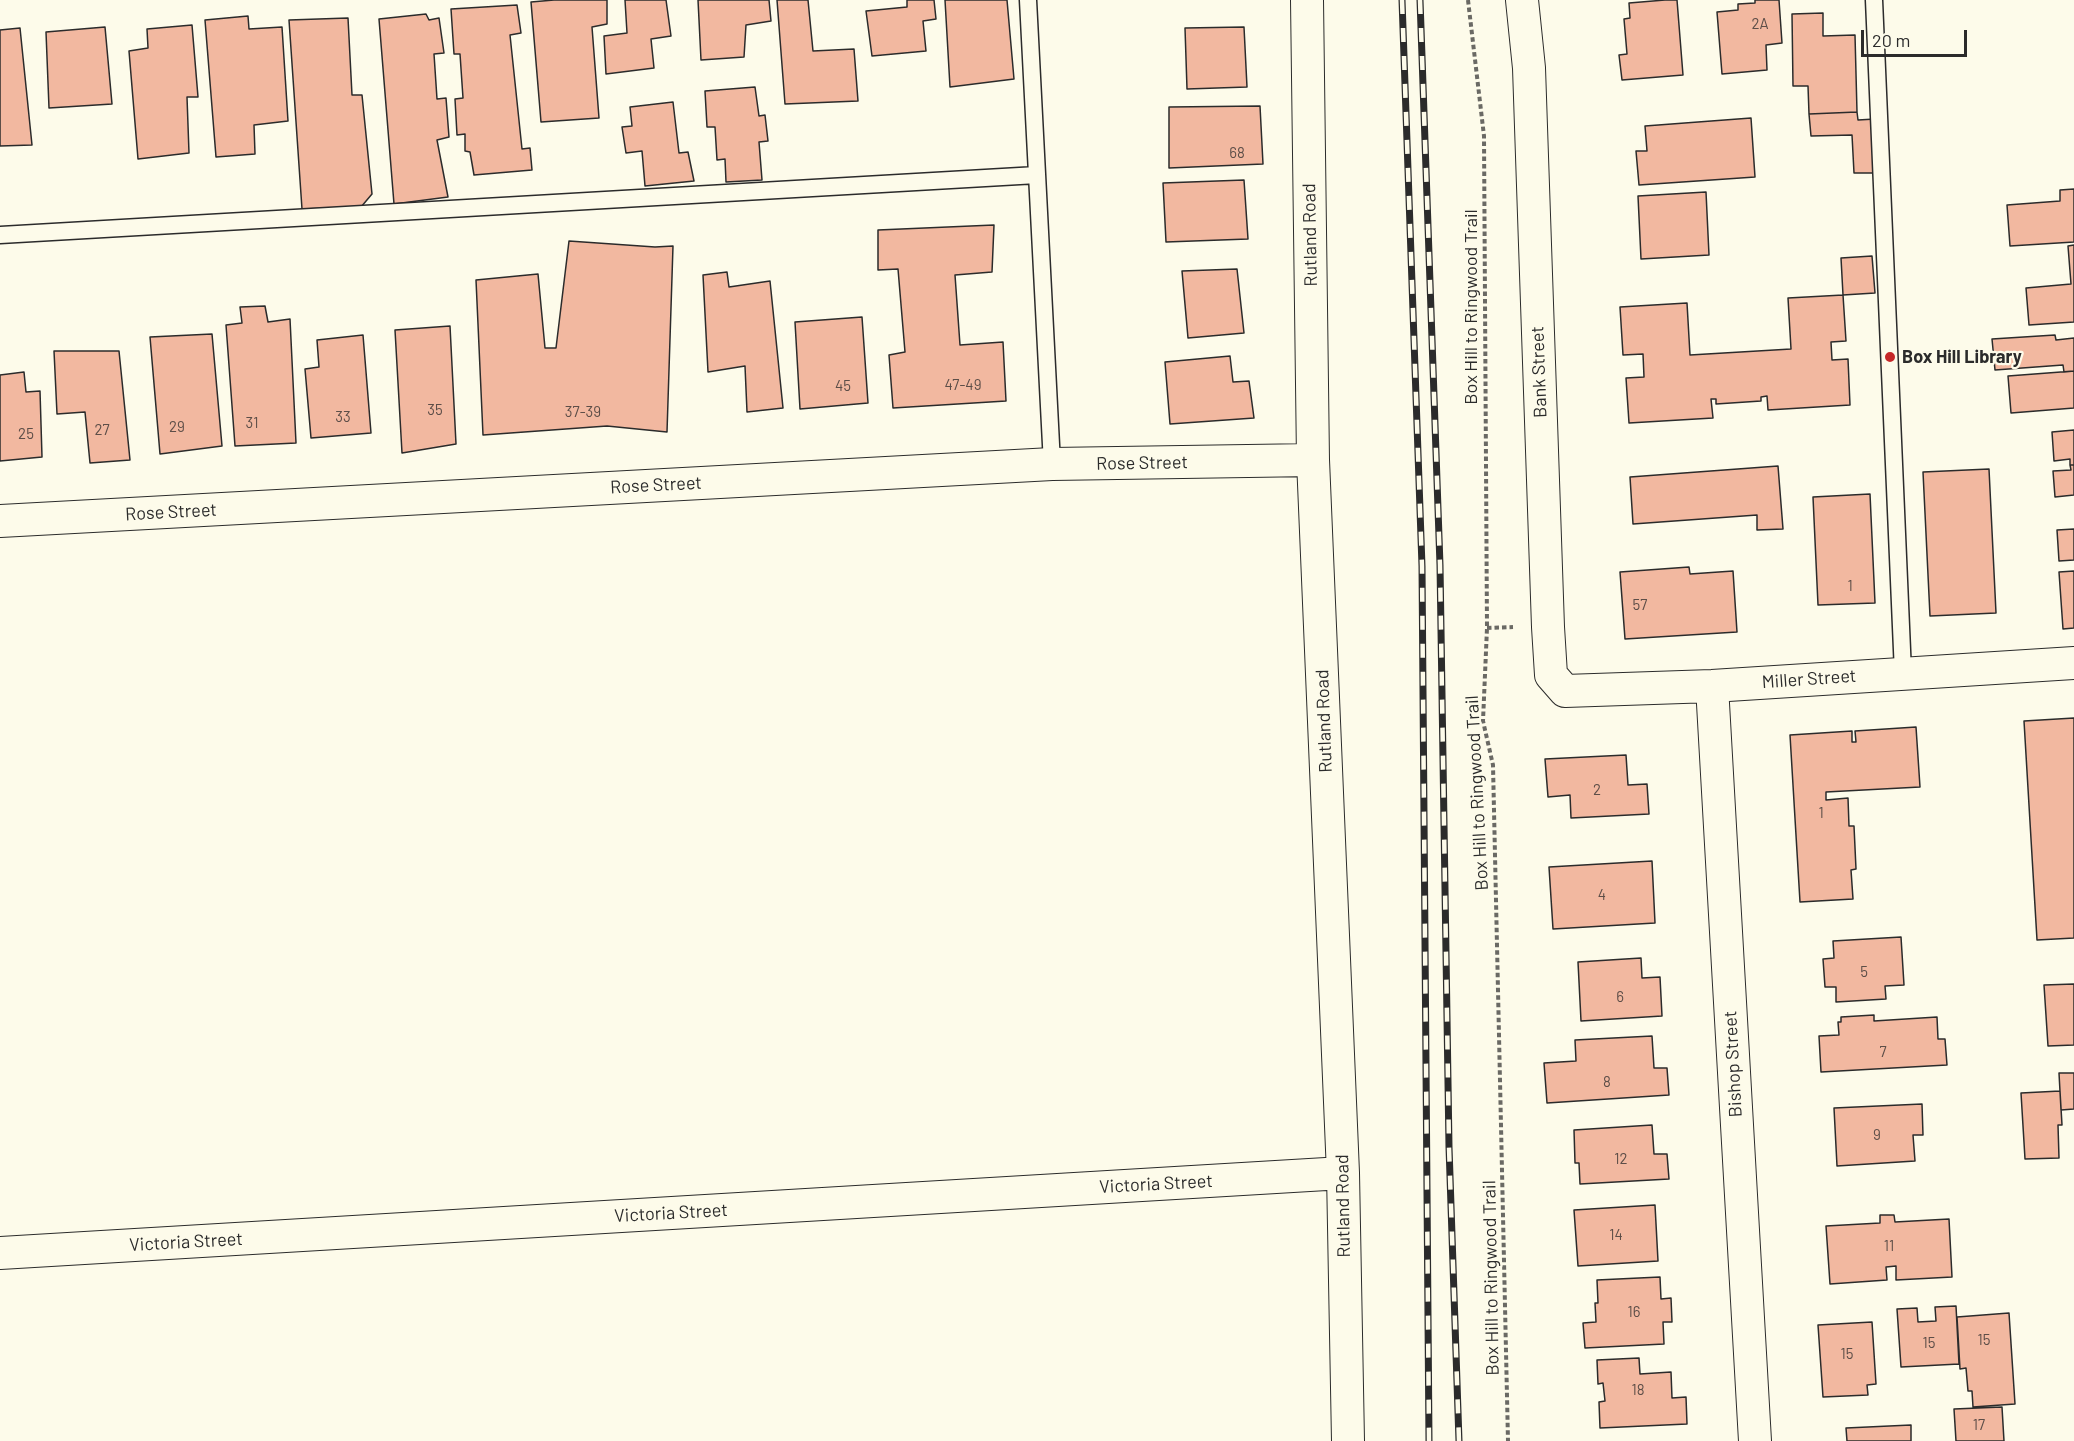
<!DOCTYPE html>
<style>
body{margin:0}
#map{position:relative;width:2074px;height:1441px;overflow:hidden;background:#fdfbea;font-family:Barlow,sans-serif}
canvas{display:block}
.scale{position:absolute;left:1861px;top:30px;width:106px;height:27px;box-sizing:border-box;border:3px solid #2b2b2b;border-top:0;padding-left:8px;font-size:18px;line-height:21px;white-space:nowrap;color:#2b2b2b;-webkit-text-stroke:4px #fdfbea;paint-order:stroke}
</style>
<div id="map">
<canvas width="2074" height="1441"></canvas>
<div class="scale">20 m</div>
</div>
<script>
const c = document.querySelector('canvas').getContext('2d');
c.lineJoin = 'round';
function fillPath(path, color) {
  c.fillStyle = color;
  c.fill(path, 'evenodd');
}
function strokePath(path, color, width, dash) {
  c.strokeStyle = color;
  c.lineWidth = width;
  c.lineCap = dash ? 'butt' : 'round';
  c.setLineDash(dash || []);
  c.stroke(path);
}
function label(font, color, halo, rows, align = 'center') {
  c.font = font + ' Barlow,sans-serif';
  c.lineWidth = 4.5;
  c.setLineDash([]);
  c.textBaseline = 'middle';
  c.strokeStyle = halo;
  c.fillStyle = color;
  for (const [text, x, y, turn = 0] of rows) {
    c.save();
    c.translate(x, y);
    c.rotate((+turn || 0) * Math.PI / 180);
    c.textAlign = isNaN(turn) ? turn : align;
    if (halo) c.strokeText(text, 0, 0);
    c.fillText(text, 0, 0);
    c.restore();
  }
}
const building = new Path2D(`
 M554,0H607V24L592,27L599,118L541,122L531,2Z
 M625,0H666L671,36L651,39L654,68L606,74L604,36L627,33Z
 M698,0H769L771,21L746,25L744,57L701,60Z
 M777,0H808L813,51L854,49L858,101L785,104Z
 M907,0H934L936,19L923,21L926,51L872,56L866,11L907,7Z
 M945,0H1007L1014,79L950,87Z
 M1665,0H1677L1683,75L1622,80L1619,55L1627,54L1624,19L1630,18L1629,3Z
 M1755,0H1779L1782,43L1766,45L1767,70L1722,74L1717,12L1738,10V4L1755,3Z
 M517,5L521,33L510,35L522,149L530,148L532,170L474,175L470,152L465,151V134L457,135L455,99L463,98L460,54H454L451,9Z
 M1823,13V36L1855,35L1857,112L1809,114L1808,86H1793L1792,14Z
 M426,14L429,20L439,18L444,53L434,54L437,99L446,98L449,137L437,140L448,197L394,204L379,19Z
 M248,16L249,29L282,27L288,121L254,125L255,154L216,157L205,20Z
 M348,18L352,95H362L372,194L361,207L302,209L289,20Z
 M192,25L198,97H187L189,153L138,159L129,51L148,48L147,29Z
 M105,27L112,104L49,108L46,32Z
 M1244,27L1247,87L1187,89L1185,28Z
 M20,28L32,145L0,146V30Z
 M755,87L759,116L765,115L768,141L759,142L762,180L726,182L725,159L717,160L715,127H707L705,91Z
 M673,102L679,153L688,152L694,181L645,186L642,151L626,153L622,127L632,126L630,107Z
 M1260,106L1263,164L1169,168V107Z
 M1857,112L1858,120L1875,119L1878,173H1854L1852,135L1811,136L1809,114Z
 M1751,118L1755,177L1639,185L1636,151H1647L1645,126Z
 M1244,180L1248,239L1166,242L1163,183Z
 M2074,189V242L2010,246L2007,205L2060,201V190Z
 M1706,192L1709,255L1641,259L1638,196Z
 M994,225L992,272L955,275L960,345L1003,342L1006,401L893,408L889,355L905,352L898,269L878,270V230Z
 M569,241L655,247L673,246L667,432L607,426L483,435L476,280L538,274L545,348H556Z
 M2074,245V322L2029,325L2026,288L2071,284L2068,246Z
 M1872,256L1875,293L1843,295L1841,258Z
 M1237,269L1244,333L1188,338L1182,271Z
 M727,272L729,287L770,281L783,408L747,412L745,366L708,372L703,275Z
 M1843,295L1846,341L1831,342L1832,360L1848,359L1850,405L1768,410L1767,396L1761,397V401L1716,404V399H1711L1713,418L1629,423L1626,378L1644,377L1643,354L1623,355L1620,307L1687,303L1690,355L1791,349L1788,298Z
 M265,306L268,322L290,319L296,443L235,446L226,325L242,323L240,307Z
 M862,317L868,403L800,409L795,322Z
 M450,326L456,444L402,453L395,330Z
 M212,334L222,446L160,454L150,337Z
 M363,335L371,433L311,438L305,369L319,367L317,340Z
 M2055,335L2056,340L2074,338V371L2064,372L2063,365L1995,370L1992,339Z
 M54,351H119L130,460L90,463L85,412L57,414Z
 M1230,356L1233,382L1249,381L1254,418L1170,424L1165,362Z
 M2074,371V408L2011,413L2008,376Z
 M24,372L26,392L40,391L42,457L0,461V375Z
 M2074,430V465H2070V459L2054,461L2052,432Z
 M2070,465H2074V495L2055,497L2053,471L2071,470Z
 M1778,466L1783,529L1757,530V515L1633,524L1630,477Z
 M1989,469L1996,613L1930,616L1923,472Z
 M1870,494L1875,603L1818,605L1813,497Z
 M2074,529V560L2059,561L2057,530Z
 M1689,567L1690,574L1733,571L1737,632L1625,639L1620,572Z
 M2074,571V628L2063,629L2059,572Z
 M2074,718V938L2037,940L2024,721Z
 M1916,727L1920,787L1826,792V800L1848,798L1849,826H1854L1856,869L1851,870L1853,899L1800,902L1790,735L1852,731V742H1856L1855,731Z
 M1626,755L1628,785L1647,784L1649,814L1571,818L1570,795L1548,797L1545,759Z
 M1652,861L1655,923L1553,929L1549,867Z
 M1901,937L1904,985L1885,986L1886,999L1836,1002V987H1825L1823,959L1834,958L1833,941Z
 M1641,958L1642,978L1660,977L1662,1016L1581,1021L1578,962Z
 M2074,984V1045L2048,1046L2044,985Z
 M1874,1015V1021L1937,1017L1938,1039H1945L1947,1065L1821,1072L1819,1036L1839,1035L1838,1022H1841V1017Z
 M1652,1036L1654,1068H1667L1669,1095L1547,1103L1544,1063L1576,1061L1575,1040Z
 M2059,1073H2074V1109L2061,1110Z
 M2060,1091L2062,1125H2058L2059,1158L2025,1159L2021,1093Z
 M1922,1104L1923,1135H1913L1915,1161L1837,1166L1834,1108Z
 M1652,1125L1654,1154H1667L1669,1179L1580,1184L1579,1163H1575L1574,1130Z
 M1655,1205L1658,1261L1578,1266L1574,1210Z
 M1880,1215H1894L1895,1222L1949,1219L1952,1277L1896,1280V1266L1886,1267L1887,1280L1830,1284L1826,1226L1880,1223Z
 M1660,1277L1661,1299L1671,1298L1672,1322H1663L1664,1344L1585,1348L1583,1323L1596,1322L1595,1303H1598L1597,1280Z
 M1956,1306L1959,1364L1901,1367L1897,1309L1917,1308L1918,1322L1936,1321L1935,1307Z
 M2009,1313L2015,1404L1973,1407L1972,1391H1968L1966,1368L1960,1369L1957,1317Z
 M1872,1322L1876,1384L1867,1385L1868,1395L1823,1397L1818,1325Z
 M1639,1358L1640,1374L1671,1372L1672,1398L1686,1397L1687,1424L1600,1428L1599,1402L1605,1401L1603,1383L1598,1384L1597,1360Z
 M2002,1407L2004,1441H1956L1954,1409Z
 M1911,1425V1441H1847L1846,1428Z`);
const path = new Path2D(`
 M1468,0L1484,136L1487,628L1483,721L1493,765L1508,1441
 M1487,628L1513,627`);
const lane = new Path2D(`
 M1028,0L1052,464
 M1874,0L1903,673
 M0,235L1037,175`);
const street = new Path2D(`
 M1307,0L1313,460L1343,1173L1348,1441
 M1522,0L1529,68L1548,627L1551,675L1565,691L1712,686L2074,663
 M0,521L1052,464L1313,460
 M1712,686L1755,1441
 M0,1253L1343,1173`);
const rail = new Path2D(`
 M1402,0L1422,566L1429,1441
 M1420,0L1440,565L1449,1147L1459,1441`);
const markers = [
 [1890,357,6,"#c62828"]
];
const numberNames = [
 ["2A",1760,24],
 ["68",1237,153],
 ["47-49",963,385],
 ["45",843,386],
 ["35",435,410],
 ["37-39",583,412],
 ["33",343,417],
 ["31",252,423],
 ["29",177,427],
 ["27",102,430],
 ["25",26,434],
 ["1",1850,586],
 ["57",1640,605],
 ["2",1597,790],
 ["1",1821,813],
 ["4",1602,895],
 ["5",1864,972],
 ["6",1620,997],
 ["7",1883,1052],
 ["8",1607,1082],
 ["9",1877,1135],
 ["12",1621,1159],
 ["14",1616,1235],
 ["11",1889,1246],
 ["16",1634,1312],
 ["15",1984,1340],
 ["15",1929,1343],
 ["15",1847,1354],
 ["18",1638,1390],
 ["17",1979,1425]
];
const streetNames = [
 ["Rutland Road",1310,235,-91],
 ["Box Hill to Ringwood Trail",1471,307,-90],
 ["Bank Street",1539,372,-92],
 ["Rose Street",1142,463,-1],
 ["Rose Street",656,485,-3],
 ["Rose Street",171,512,-3],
 ["Miller Street",1809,679,-4],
 ["Rutland Road",1324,721,-92],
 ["Box Hill to Ringwood Trail",1477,793,-93],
 ["Bishop Street",1733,1064,-93],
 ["Victoria Street",1156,1184,-3],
 ["Rutland Road",1343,1206,-91],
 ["Victoria Street",671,1213,-3],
 ["Victoria Street",186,1242,-3],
 ["Box Hill to Ringwood Trail",1491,1278,-91]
];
const poiNames = [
 ["Box Hill Library",1902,357]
];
fillPath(building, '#f2b8a0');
strokePath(building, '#2b2b2b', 1.5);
strokePath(lane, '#2b2b2b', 19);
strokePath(street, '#2b2b2b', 34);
strokePath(path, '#6a6964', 4, [4.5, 3]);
strokePath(lane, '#fdfbea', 16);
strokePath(street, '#fdfbea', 32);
strokePath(rail, '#2b2b2b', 7);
strokePath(rail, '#fdfbea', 4.5, [14]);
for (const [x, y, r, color] of markers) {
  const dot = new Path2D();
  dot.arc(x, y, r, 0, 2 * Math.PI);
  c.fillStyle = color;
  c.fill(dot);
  strokePath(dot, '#fdfbea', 2);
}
label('15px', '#5d4e48', null, numberNames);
label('18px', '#2b2b2b', '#fdfbea', streetNames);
label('bold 18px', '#2b2b2b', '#fdfbea', poiNames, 'left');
</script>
